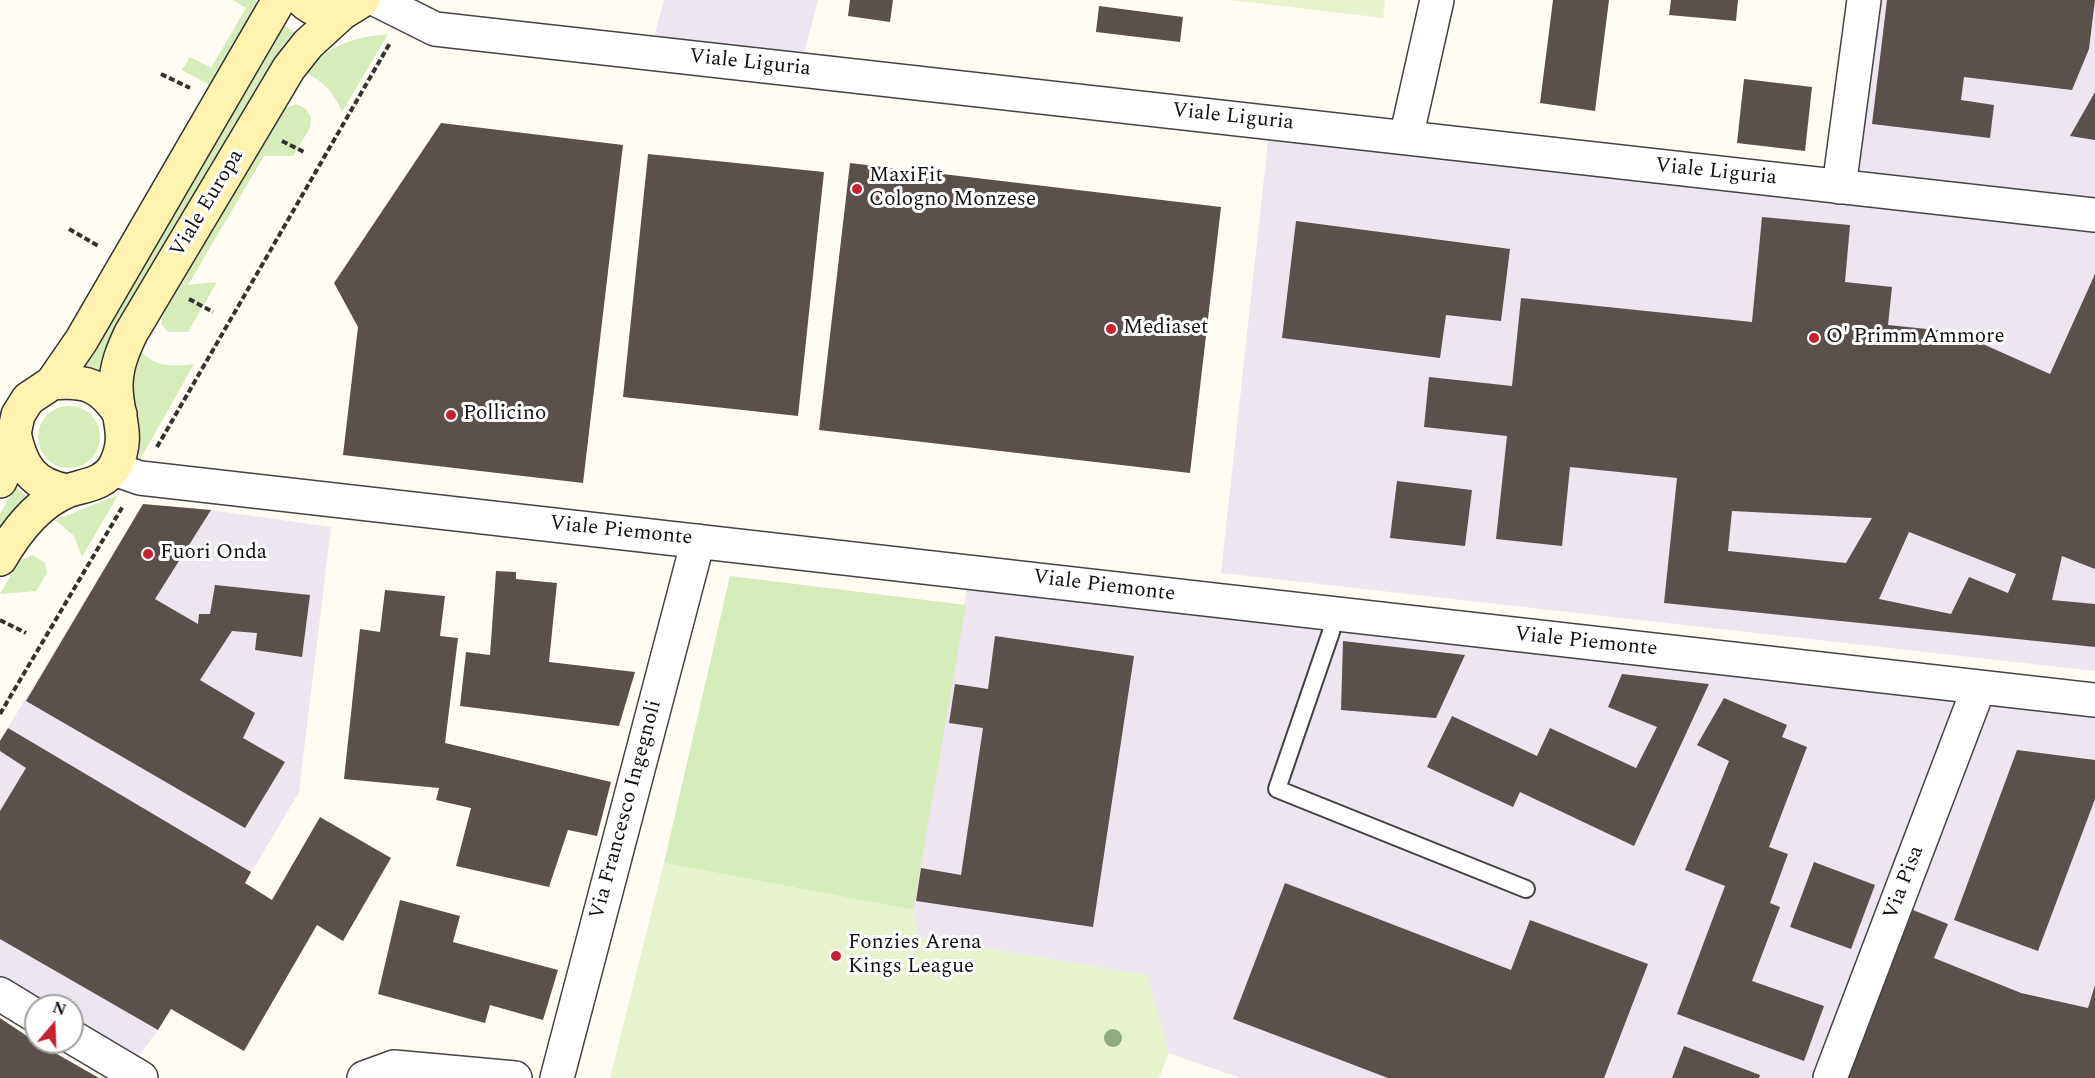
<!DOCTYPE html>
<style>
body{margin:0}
#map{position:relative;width:2095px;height:1078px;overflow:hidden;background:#fffcf4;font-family:Spectral,serif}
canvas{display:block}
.north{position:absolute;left:24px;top:994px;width:60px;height:60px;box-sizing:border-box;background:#fff;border:2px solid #9f9f9f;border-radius:50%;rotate:19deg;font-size:16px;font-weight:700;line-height:24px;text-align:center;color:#101010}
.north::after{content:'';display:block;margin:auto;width:21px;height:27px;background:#c9202f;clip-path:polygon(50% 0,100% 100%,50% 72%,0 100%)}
</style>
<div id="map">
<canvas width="2095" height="1078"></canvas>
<div class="north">N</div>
</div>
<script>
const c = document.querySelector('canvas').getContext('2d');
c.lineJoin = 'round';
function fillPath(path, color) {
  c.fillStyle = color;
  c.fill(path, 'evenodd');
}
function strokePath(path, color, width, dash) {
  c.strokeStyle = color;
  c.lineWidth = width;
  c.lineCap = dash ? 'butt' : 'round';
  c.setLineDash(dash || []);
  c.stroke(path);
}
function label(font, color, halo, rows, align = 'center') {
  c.font = font + ' Spectral,serif';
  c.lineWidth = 6;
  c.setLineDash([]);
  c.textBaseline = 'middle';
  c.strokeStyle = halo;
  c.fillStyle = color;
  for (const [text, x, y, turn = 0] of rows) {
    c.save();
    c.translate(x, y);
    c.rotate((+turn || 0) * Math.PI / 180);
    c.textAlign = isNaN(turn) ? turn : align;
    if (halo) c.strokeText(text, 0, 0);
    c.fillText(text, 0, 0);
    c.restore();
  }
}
const industrial = new Path2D(`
 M664,0H818L802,61L652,44Z
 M1872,0H2095V206L1849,178Z
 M1269,132L2095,229V671L1221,573Z
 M143,504L211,510L331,527L299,792L158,1030L137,1058L72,1019V1006H49L0,976V741Z
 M968,581L2095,713V1078H1240L1169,1053L1146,975L918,937L913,910Z`);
const green = new Path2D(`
 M233,0H256V5L211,86L182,70L190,57L211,68L246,8Z
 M283,24L294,32L264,78L104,378L80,371L273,47Z
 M388,34L342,112C334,93 323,81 305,72C325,46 355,37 388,34Z
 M296,104L305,108L311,117L310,128L293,156H264L188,285L217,282L188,332H168L161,324L163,315L285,108Z
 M134,344C151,366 168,368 194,364L138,463L140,440L137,417L128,396Z
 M38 437a31 31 0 1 1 62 0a31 31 0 1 1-62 0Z
 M15,487L30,498L0,533V514Z
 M118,495L82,557L74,536L55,520Z
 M33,555L45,563L47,573L36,591L0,594L19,561Z
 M730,576L966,605L913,910L664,863Z`);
const pitch = new Path2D(`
 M1231,0H1385L1383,18Z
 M664,863L913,910L918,937L1147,975L1169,1053L1159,1078H610Z`);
const building = new Path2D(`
 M850,0H893L890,22L848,16Z
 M1553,0H1609L1595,111L1540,103Z
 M1671,0H1738L1736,21L1669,15Z
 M1887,0H2095L2089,49L2072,90L1964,77L1961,100L1994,105L1990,138L1872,124Z
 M1099,6L1183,17L1180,42L1096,32Z
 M1744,79L1812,87L1805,151L1737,143Z
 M2095,92V140L2070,136Z
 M441,123L623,145L583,483L343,455L358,327L334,283Z
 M648,154L824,172L798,416L623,397Z
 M850,163L1221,207L1190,473L819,430Z
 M1762,217L1850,225L1845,282L1892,287L1888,325L1956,332L2050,374L2095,274V569L2062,556L2052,600L2095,604V647L1664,603L1677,478L1570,467L1562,546L1496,539L1507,436L1424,427L1429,377L1512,386L1521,298L1752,322ZM1732,511L1872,518L1846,563L1728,551ZM1909,532L2016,574L2008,593L1969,577L1951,614L1879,599Z
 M1296,221L1510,249L1501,321L1446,315L1440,358L1282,338Z
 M1397,481L1472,490L1465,546L1390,538Z
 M143,504L211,510L155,599L198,624L199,614H210L215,585L310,595L302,657L255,650L257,633L232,631L200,680L255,713L243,738L285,762L245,828L26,701Z
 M496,571L516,572V579L557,583L549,662L635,672L619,726L460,706L466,652L490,655Z
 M385,590L445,596L440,636L458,638L445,743L611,782L597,836L568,830L549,887L456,866L471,808L436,800L439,788L344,779L360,629L380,632Z
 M995,636L1134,656L1093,927L916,901L921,868L961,875L983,728L949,723L955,684L988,689Z
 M1343,641L1465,655L1436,718L1341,710Z
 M1622,674L1709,684L1634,846L1520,792L1513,807L1427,767L1452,716L1537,756L1550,728L1636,768L1657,727L1608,707Z
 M1724,698L1787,725L1782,737L1807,747L1769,847L1788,854L1770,903L1780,907L1752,981L1824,1006L1804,1061L1677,1014L1725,886L1685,870L1729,761L1697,745Z
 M8,728L251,872L245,883L272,900L320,817L391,858L343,941L317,925L244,1051L171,1009L158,1030L0,939V811L26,768L0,751V741Z
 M2017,750L2095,760V799L2038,951L1954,920Z
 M1814,862L1875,885L1851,949L1790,927Z
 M1285,883L1511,970L1530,920L1648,964L1604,1078H1388L1233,1019Z
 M400,900L460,916L453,942L558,970L543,1020L490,1005L485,1023L378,994Z
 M1913,910L1948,924L1934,958L2021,993L2088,1008L2095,985V1078H1847Z
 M0,1018L36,1042L99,1078H0Z
 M1684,1046L1760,1075L1759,1078H1672Z`);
const path = new Path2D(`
 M161,74L190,88
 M282,141L306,153
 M69,229L100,247
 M189,299L213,312
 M157,447L390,43
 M0,620L26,633
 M0,714L123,506`);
const lane = new Path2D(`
 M1332,614L1331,632L1277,789L1526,889`);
const street = new Path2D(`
 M377,0L435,29L2095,215
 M1406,138L1437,0
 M1839,187L1864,0
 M114,469L140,478L2095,700
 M0,994L36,1016
 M72,1037L141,1078
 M364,1078L394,1067L515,1078
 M557,1078L698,541
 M1830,1078L1979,687`);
const secondary = new Path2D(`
 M302,0C313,11 326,13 342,13
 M52,383C86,380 101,385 120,414
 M14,433C21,466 32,485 67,491
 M0,481L8,463L18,415L28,399L52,383L81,341L279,0
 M0,559C15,533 38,503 67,491C84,485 104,485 115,466C131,435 116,417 116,386C116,366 123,350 131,333L289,68L308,44L342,13L363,0`);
const trees = [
 [1113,1038]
];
const markers = [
 [857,189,6,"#c9202f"],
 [1111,329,6,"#c9202f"],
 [1814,338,6,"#c9202f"],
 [451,415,6,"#c9202f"],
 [148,554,6,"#c9202f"],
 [836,956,6,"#c9202f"]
];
const streetNames = [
 ["Viale Liguria",750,64,6],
 ["Viale Liguria",1233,118,6],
 ["Viale Liguria",1716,173,6],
 ["Viale Europa",208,204,-59],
 ["Viale Piemonte",621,532,6],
 ["Viale Piemonte",1104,587,7],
 ["Viale Piemonte",1586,643,6],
 ["Via Francesco Ingegnoli",627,810,-75],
 ["Via Pisa",1905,883,-69]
];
const poiNames = [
 ["MaxiFit",869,177],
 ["Cologno Monzese",869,201],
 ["Mediaset",1123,329],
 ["O' Primm Ammore",1826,338],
 ["Pollicino",463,415],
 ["Fuori Onda",160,554],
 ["Fonzies Arena",848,944],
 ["Kings League",848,968]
];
fillPath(industrial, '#ede5ef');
fillPath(green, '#d6ecba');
fillPath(pitch, '#e7f3cd');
fillPath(building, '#5a514c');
strokePath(lane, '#434343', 20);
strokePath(street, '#434343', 36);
strokePath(secondary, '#323232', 36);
strokePath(path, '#323232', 4, [6, 3]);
strokePath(lane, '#fff', 16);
strokePath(street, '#fff', 33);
strokePath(secondary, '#fff3af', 33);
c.fillStyle = '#8dad7d';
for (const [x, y] of trees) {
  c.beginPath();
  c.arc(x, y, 9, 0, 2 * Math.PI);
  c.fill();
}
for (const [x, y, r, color] of markers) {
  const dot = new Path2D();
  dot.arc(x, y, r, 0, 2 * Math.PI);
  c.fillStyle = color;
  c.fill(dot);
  strokePath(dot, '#fff', 2);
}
label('21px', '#101010', '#fff', streetNames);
label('21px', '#101010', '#fff', poiNames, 'left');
</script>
